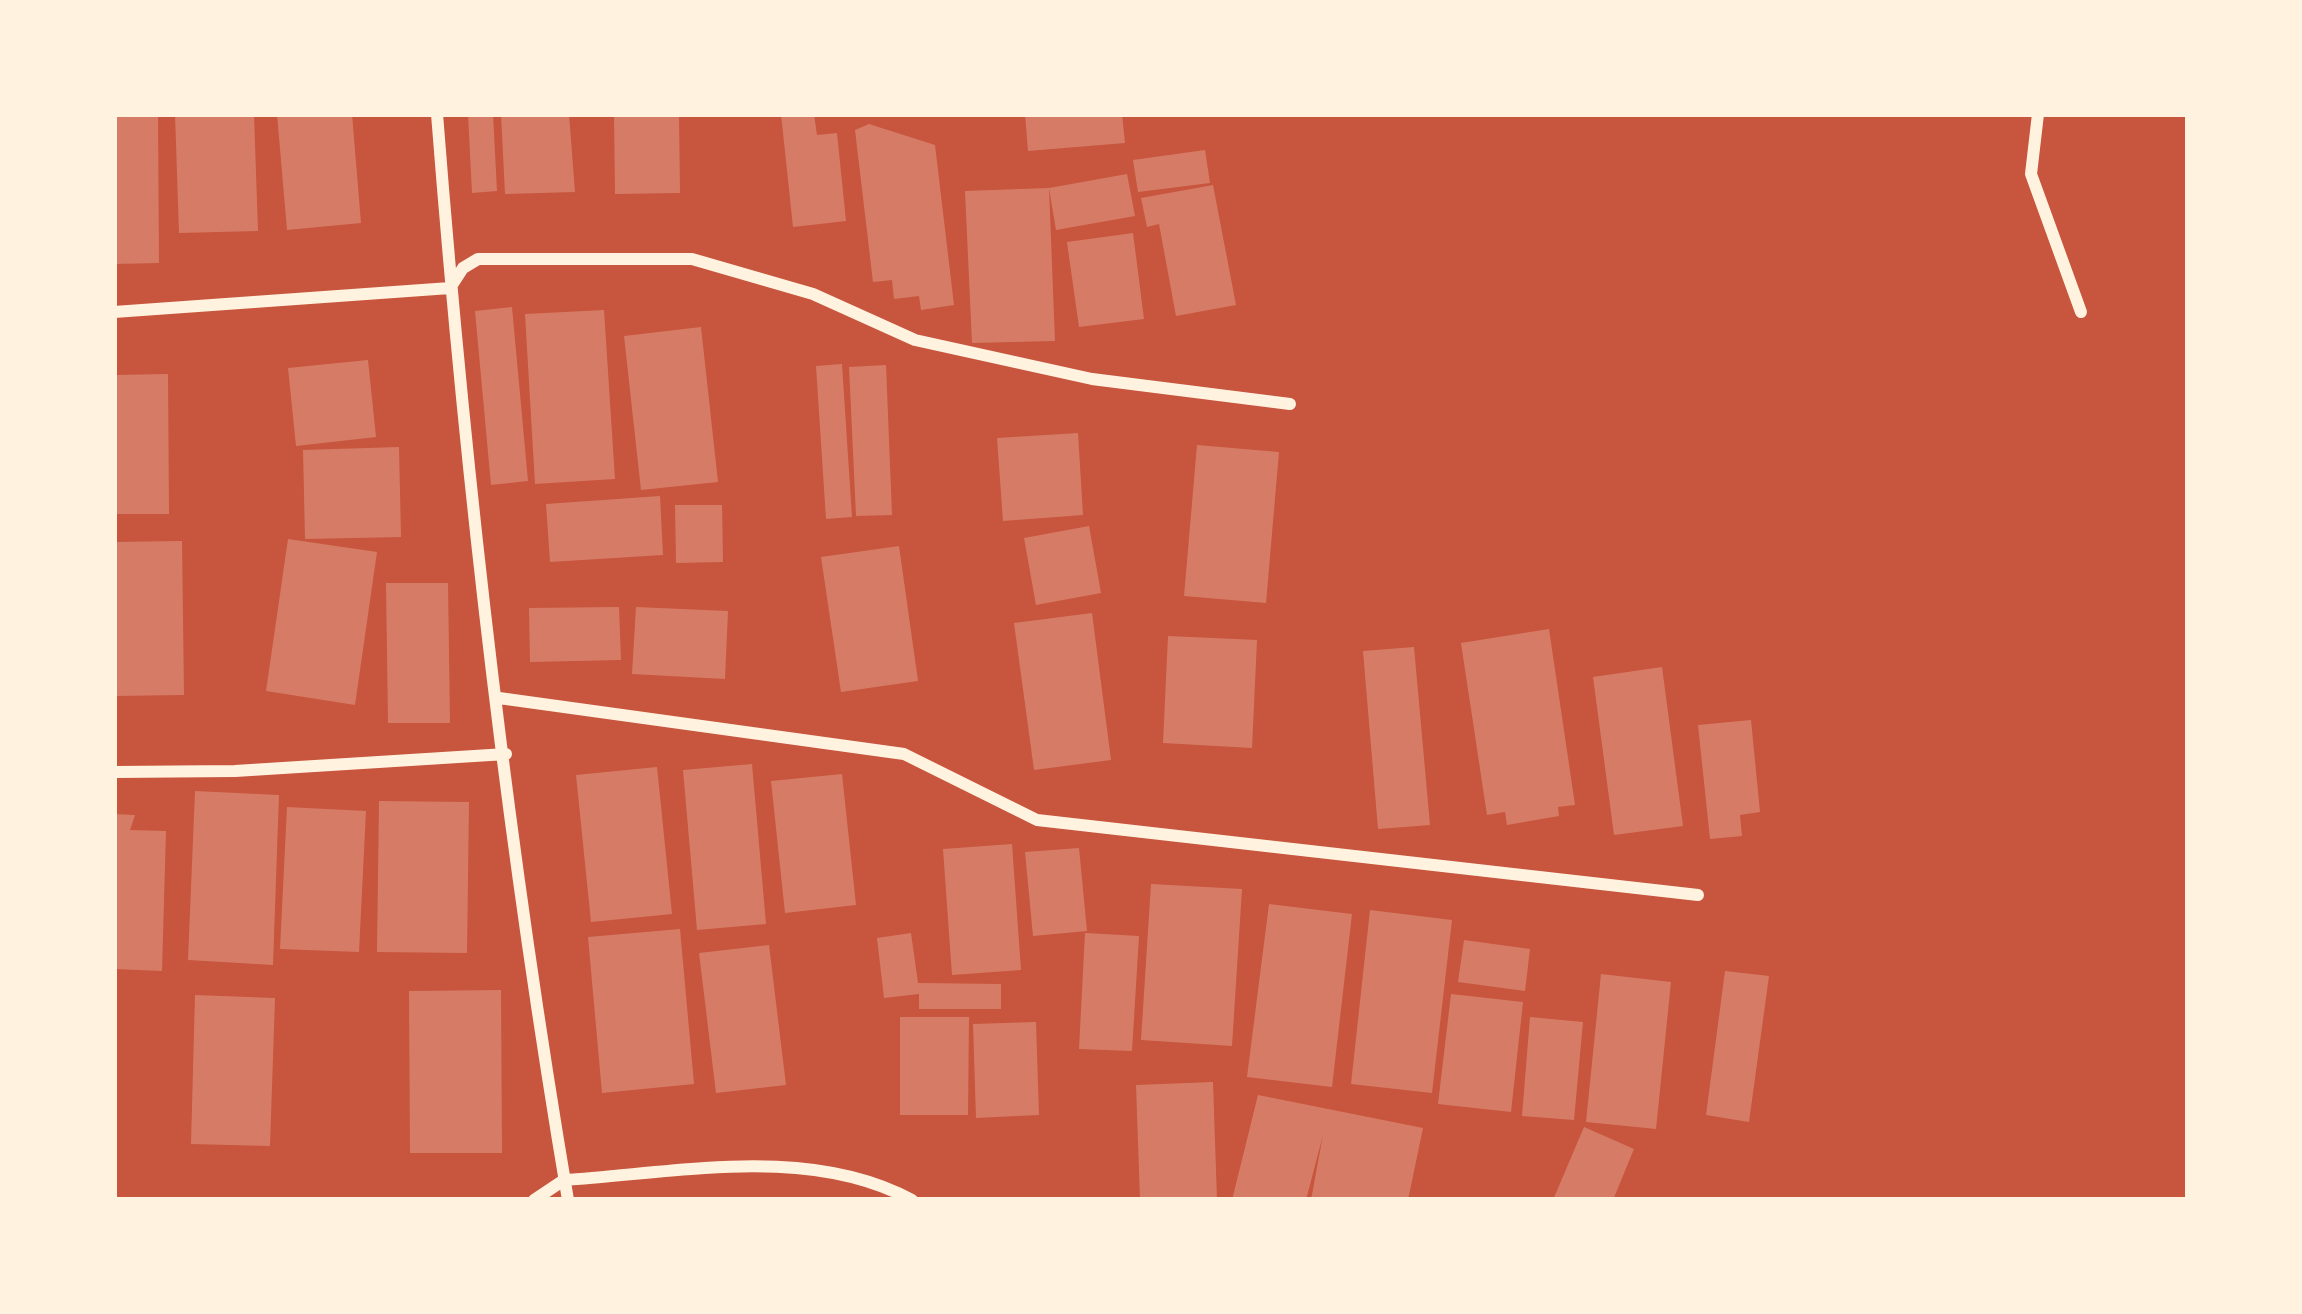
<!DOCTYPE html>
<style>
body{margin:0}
#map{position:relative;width:2302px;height:1314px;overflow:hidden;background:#c8553d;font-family:"Exo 2",sans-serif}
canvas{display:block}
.frame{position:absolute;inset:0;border:117px solid #fff3e0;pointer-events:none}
</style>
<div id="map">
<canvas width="2302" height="1314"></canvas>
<div class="frame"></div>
</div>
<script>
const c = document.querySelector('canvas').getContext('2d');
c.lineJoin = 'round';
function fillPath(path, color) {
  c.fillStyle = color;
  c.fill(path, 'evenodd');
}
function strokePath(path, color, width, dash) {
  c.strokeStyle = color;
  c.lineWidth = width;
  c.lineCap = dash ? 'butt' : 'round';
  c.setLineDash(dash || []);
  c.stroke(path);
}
const building = new Path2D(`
 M114,114H158L159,263L114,264Z
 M175,114H254L258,231L179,233Z
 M277,114H352L361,223L287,230Z
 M468,114H493L497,191L472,193Z
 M501,114H569L575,192L505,194Z
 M614,114H679L680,193L615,194Z
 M781,114H814L817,135L837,133L846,221L793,227Z
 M1025,114H1122L1125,143L1028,151Z
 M869,124L935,145L954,305L921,310L919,296L894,299L892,280L873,282L855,130Z
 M1205,150L1210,183L1138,192L1133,160Z
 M1127,174L1135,216L1056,230L1049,188L1055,341L972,343L965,191L1049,188Z
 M1213,185L1236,305L1176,316L1159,224L1147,227L1141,198Z
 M1133,233L1144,319L1079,327L1067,242Z
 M512,307L528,481L491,485L475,311Z
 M604,310L615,479L535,484L525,314Z
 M701,327L718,482L641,490L624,336Z
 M368,360L376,437L296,446L288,368Z
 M842,364L852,517L826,519L816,366Z
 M886,365L892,515L856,516L849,367Z
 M168,374L169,514H114V375Z
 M1078,433L1083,515L1003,521L997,438Z
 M1197,445L1279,452L1266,603L1184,596Z
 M399,447L401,537L305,539L303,450Z
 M660,496L663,555L550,562L546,504Z
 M675,505H722L723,562L676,563Z
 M1089,526L1101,593L1036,605L1024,538Z
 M288,539L377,552L355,705L266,691Z
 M182,541L184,695L114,696V542Z
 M899,546L918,681L841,692L821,557Z
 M386,583H448L450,723H388Z
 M619,607L621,660L530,662L529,608Z
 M636,607L728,611L725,679L632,674Z
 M1092,613L1111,760L1034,770L1014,623Z
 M1549,629L1575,805L1558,807L1559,816L1507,825L1505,812L1487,815L1461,643Z
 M1168,636L1257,640L1252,748L1163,743Z
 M1414,647L1430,825L1378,829L1363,651Z
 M1662,667L1683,826L1614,835L1593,677Z
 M1751,720L1760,812L1740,815L1742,836L1710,839L1698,725Z
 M752,764L766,924L697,930L683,770Z
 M657,767L672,914L591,922L576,775Z
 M842,774L856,905L785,913L771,781Z
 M195,791L279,795L273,965L188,960Z
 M379,801L469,802L467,953L377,952Z
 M287,807L366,811L359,952L280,949Z
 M114,814L135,815L130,830L166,831L162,971L114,969Z
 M1012,844L1021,970L952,975L943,849Z
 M1079,848L1087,931L1033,936L1025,852Z
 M1151,884L1242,889L1232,1046L1141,1040Z
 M1269,904L1352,914L1332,1087L1247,1077Z
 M1370,910L1452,920L1432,1093L1351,1084Z
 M680,929L694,1084L602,1093L588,937Z
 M911,933L918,983L1001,984V1009H919V994L884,998L877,938Z
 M1085,933L1139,936L1132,1051L1079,1049Z
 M1464,940L1530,949L1525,991L1458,982Z
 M769,945L786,1085L716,1093L699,953Z
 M1725,971L1769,976L1749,1122L1706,1115Z
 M1601,974L1671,982L1656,1129L1586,1122Z
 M501,990L502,1153H410L409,991Z
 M1451,994L1523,1002L1511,1112L1438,1104Z
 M195,995L275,998L270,1146L191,1144Z
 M900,1017H969L968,1115H900Z
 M1530,1017L1583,1022L1574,1120L1522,1116Z
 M1036,1022L1039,1115L976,1118L973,1024Z
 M1213,1082L1217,1200H1140L1136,1085Z
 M1258,1095L1423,1128L1408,1200H1311L1323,1135L1306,1200H1232Z
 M1584,1127L1634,1149L1613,1200H1553Z`);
const minor = new Path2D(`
 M437,114C465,472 508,846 568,1200
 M2038,114L2031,174L2081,312
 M114,312L450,288L463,268L478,259H692L813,294L915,340L1092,379L1290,404
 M499,698L904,754L1037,820L1698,895
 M114,772L235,771L506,754
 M534,1200L564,1180C677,1173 808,1144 912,1200`);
fillPath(building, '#d67c66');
strokePath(minor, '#fff3e0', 12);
</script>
